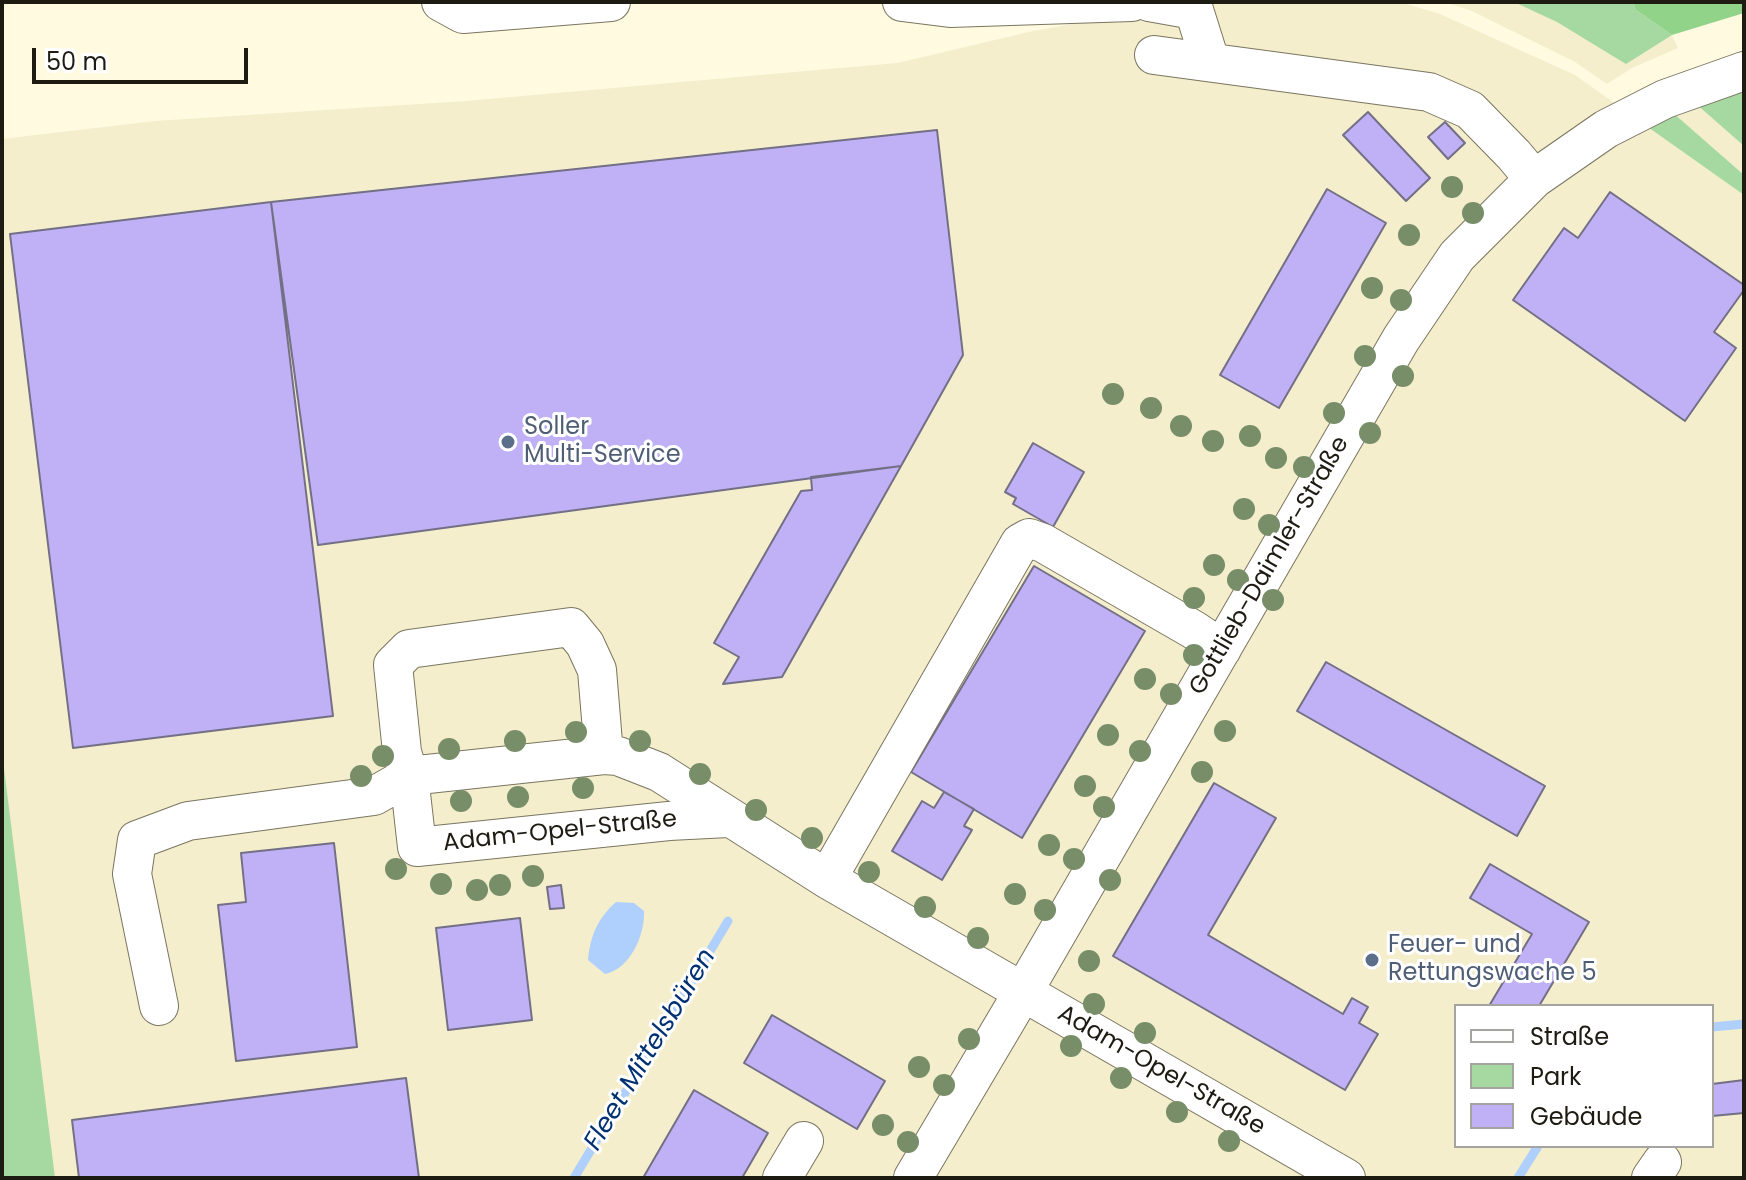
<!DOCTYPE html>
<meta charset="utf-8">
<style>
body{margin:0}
#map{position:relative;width:1746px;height:1180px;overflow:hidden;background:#fffae0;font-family:Poppins,sans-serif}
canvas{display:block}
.frame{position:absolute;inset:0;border:4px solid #1d1b12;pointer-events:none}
.legend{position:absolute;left:1454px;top:1004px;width:260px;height:144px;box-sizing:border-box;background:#fff;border:2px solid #a5a4a0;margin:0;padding:10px 14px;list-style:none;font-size:24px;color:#1d1b12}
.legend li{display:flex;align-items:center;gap:16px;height:40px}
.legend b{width:40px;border:2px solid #a5a4a0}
.scale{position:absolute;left:32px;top:48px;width:216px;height:36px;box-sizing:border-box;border:4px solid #1d1b12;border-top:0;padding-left:10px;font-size:24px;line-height:28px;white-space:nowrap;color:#1d1b12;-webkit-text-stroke:6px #fff;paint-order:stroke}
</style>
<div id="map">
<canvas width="1746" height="1180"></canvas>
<div class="frame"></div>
<ul class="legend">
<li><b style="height:10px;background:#fff"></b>Straße</li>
<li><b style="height:22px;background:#a6d8a1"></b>Park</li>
<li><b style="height:22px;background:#c0b1f6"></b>Gebäude</li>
</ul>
<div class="scale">50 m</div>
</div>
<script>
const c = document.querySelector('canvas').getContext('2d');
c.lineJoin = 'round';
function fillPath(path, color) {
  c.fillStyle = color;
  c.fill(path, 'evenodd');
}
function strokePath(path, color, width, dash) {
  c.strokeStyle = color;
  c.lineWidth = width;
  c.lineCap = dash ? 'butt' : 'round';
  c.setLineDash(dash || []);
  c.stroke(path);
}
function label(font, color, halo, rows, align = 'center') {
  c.font = font + ' Poppins,sans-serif';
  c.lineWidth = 6;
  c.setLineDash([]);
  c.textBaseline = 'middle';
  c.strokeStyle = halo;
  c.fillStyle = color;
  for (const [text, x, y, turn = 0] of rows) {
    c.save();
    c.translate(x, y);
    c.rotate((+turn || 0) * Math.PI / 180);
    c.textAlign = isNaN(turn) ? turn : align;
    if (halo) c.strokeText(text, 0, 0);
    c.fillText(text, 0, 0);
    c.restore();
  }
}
const built = new Path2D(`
 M1200,2H1400L1440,14L1575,75L1744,195V1178H2V139L155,121L466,101L897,63L1033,31ZM1456,1006H1712V1146H1456Z
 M1445,2H1633L1636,10L1672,35L1678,48L1632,68L1607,84L1575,62L1472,11Z
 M1695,103L1744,146V175L1672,112Z`);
const green = new Path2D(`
 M1514,2H1633L1636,10L1672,35L1626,64L1557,22Z
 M1744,87V146L1695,103Z
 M1672,112L1744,175V195L1645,125Z
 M2,752L55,1178H2Z`);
const forest = new Path2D(`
 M1633,2H1744V13L1672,35L1636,10Z`);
const water = new Path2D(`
 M616,902L634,903L644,911C645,935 630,969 605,974L588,960C590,936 598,918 616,902Z`);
const stream = new Path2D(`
 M1712,1027L1744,1024
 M574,1178L728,921
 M1518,1178L1538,1146`);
const building = new Path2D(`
 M1368,112L1430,178L1406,201L1343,135Z
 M1445,122L1465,143L1448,159L1428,137Z
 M937,130L963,355L901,466L318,545L271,202Z
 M1327,189L1386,223L1279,408L1220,375Z
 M1610,192L1744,285V290L1714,332L1736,348L1685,421L1513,300L1564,228L1578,238Z
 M271,202L333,716L73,748L10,234Z
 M1033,443L1084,472L1053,527L1013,504L1016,498L1005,492Z
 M901,466L782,677L723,684L739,657L714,643L801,491L812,490L811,477Z
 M1034,566L1145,631L1022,838L911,772Z
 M1326,662L1545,786L1517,836L1297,711Z
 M1214,783L1276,818L1208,935L1343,1014L1352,998L1368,1007L1359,1023L1378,1034L1345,1090L1113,956Z
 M944,792L974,809L964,826L972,830L942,880L892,851L922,801L934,808Z
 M334,843L357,1047L236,1061L218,905L246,902L241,853Z
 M1490,864L1589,922L1539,1006H1489L1532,934L1470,898Z
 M561,885L564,908L550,909L547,887Z
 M520,918L532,1020L448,1030L436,928Z
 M772,1015L885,1081L857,1129L744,1063Z
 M406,1078L419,1178H79L72,1120Z
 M1744,1080V1113L1712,1116V1084Z
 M694,1090L768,1133L742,1178H643Z`);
const minor = new Path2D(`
 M441,2L463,14L611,2
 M902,2L950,8L1132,2
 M1149,2L1194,10L1210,61
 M1154,55L1429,92L1470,110L1514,155L1534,179
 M728,818L669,821L417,847L409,776L604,755L618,756L659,772L827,879L1346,1178
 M827,879L1020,543L1029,538L1043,543L1194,630L1222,649
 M159,1006L132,874L137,840L188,821L374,796L409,776L402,752L393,665L409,649L571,627L585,644L597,670L604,755
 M782,1178L804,1141
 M913,1178L1023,992L1401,339L1457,256L1534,179L1606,129L1665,99L1744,71
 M1651,1178L1662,1162`);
const trees = [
 [1452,187],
 [1473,213],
 [1409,235],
 [1372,288],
 [1401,300],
 [1365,356],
 [1403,376],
 [1113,394],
 [1151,408],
 [1334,413],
 [1181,426],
 [1370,433],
 [1250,436],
 [1213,441],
 [1276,458],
 [1304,467],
 [1244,509],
 [1269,525],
 [1214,565],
 [1238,580],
 [1194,598],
 [1273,600],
 [1194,655],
 [1145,679],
 [1171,694],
 [1225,731],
 [576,732],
 [1108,735],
 [515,741],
 [640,741],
 [449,749],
 [1140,751],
 [383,756],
 [1202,772],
 [700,774],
 [361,776],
 [1085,786],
 [583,788],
 [518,797],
 [461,801],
 [1104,807],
 [756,810],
 [812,838],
 [1049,845],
 [1074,859],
 [396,869],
 [869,872],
 [533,876],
 [1110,880],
 [441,884],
 [500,885],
 [477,890],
 [1015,894],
 [925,907],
 [1045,910],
 [978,938],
 [1089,961],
 [1094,1004],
 [1145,1033],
 [969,1039],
 [1071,1046],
 [919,1067],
 [1121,1078],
 [944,1085],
 [1177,1112],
 [883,1125],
 [1229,1141],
 [908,1142]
];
const markers = [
 [508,442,8,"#5c6f8a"],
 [1372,960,8,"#5c6f8a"]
];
const serviceNames = [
 ["Soller",524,428],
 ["Multi-Service",524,456],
 ["Feuer- und",1388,946],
 ["Rettungswache 5",1388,974]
];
const streetNames = [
 ["Gottlieb-Daimler-Straße",1270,566,-60],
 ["Adam-Opel-Straße",560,832,-6],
 ["Adam-Opel-Straße",1161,1071,30]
];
const waterNames = [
 ["Fleet Mittelsbüren",651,1050,-59]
];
fillPath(built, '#f4eecd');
fillPath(green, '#a6d8a1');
fillPath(forest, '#90d389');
fillPath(water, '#afcffd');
strokePath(stream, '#afcffd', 9);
fillPath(building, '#c0b1f6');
strokePath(building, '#736f85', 2);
strokePath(minor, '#7a755f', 40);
strokePath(minor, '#fff', 38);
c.fillStyle = '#778e68';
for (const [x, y] of trees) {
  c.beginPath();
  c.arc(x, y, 11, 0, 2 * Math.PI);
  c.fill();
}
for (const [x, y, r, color] of markers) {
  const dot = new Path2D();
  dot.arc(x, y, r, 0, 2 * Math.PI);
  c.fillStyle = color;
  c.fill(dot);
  strokePath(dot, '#fff', 3);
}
label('24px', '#4e5e75', '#fff', serviceNames, 'left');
label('24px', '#1d1b12', '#fff', streetNames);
label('italic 26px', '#003172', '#fff', waterNames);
</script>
